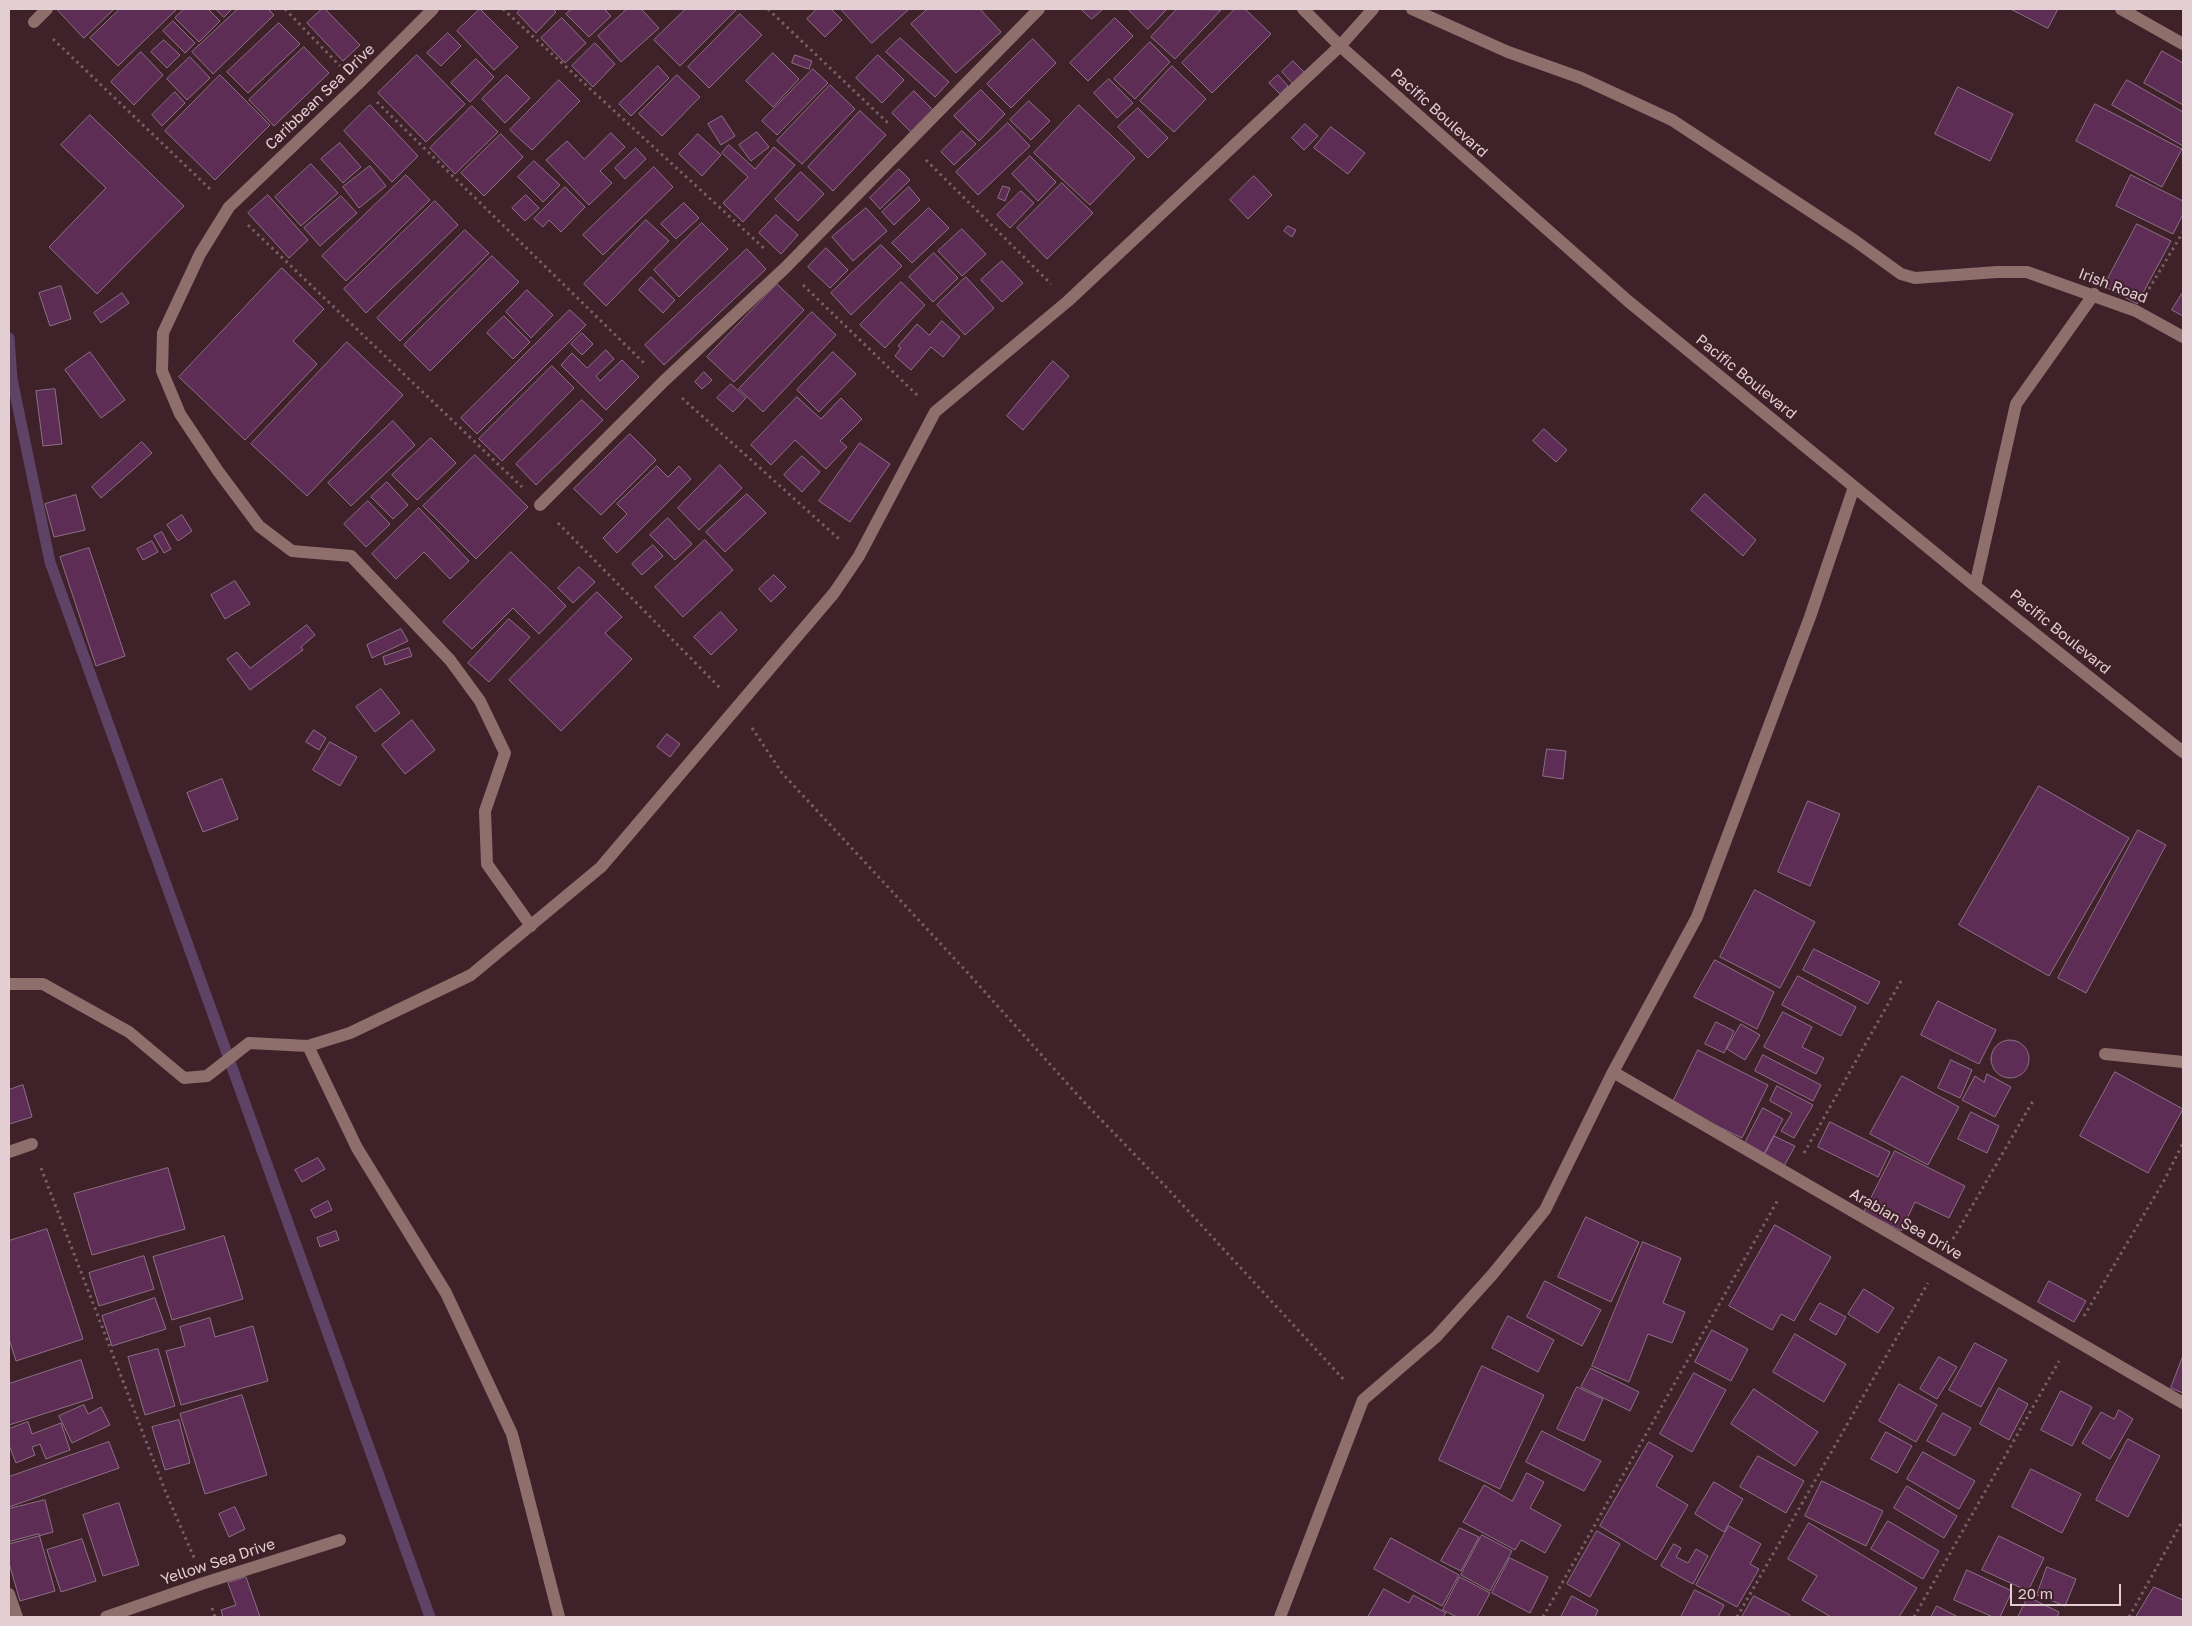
<!DOCTYPE html>
<style>
body{margin:0}
#map{position:relative;width:2192px;height:1626px;overflow:hidden;background:#3f212a;font-family:"Golos Text",sans-serif}
canvas{display:block}
.frame{position:absolute;inset:0;border:10px solid #e3ced3;pointer-events:none}
.scale{position:absolute;left:2010px;top:1584px;width:111px;height:22px;box-sizing:border-box;border:2px solid #e3ced3;border-top:0;padding-left:6px;font-size:15px;line-height:18px;white-space:nowrap;color:#e3ced3;-webkit-text-stroke:4px #3f212a;paint-order:stroke}
</style>
<div id="map">
<canvas width="2192" height="1626"></canvas>
<div class="frame"></div>
<div class="scale">20 m</div>
</div>
<script>
const c = document.querySelector('canvas').getContext('2d');
c.lineJoin = 'round';
function strokePath(path, color, width, dash) {
  c.strokeStyle = color;
  c.lineWidth = width;
  c.lineCap = dash ? 'butt' : 'round';
  c.setLineDash(dash || []);
  c.stroke(path);
}
function fillPath(path, color) {
  c.fillStyle = color;
  c.fill(path, 'evenodd');
}
function label(font, color, halo, rows, align = 'center') {
  c.font = font + ' "Golos Text",sans-serif';
  c.lineWidth = 4;
  c.setLineDash([]);
  c.textBaseline = 'middle';
  c.strokeStyle = halo;
  c.fillStyle = color;
  for (const [text, x, y, turn = 0] of rows) {
    c.save();
    c.translate(x, y);
    c.rotate((+turn || 0) * Math.PI / 180);
    c.textAlign = isNaN(turn) ? turn : align;
    if (halo) c.strokeText(text, 0, 0);
    c.fillText(text, 0, 0);
    c.restore();
  }
}
const stream = new Path2D(`
 M9,338L12,379L50,562L430,1617`);
const building = new Path2D(`
 M57,9H114L84,38Z
 M120,9H177L118,66L90,38Z
 M184,9H208L220,21L199,42L175,18Z
 M216,9H232L224,17Z
 M238,9H268L274,15L213,74L192,52Z
 M322,9H325L360,45L343,61L307,23Z
 M480,9L518,47L494,70L457,31Z
 M521,9H553L556,12L536,33L517,13Z
 M572,9H604L611,16L589,37L566,14Z
 M627,9H641L659,28L621,62L598,36Z
 M686,9H737L680,66L654,40Z
 M817,9H831L842,20L825,37L807,19Z
 M841,9H909L872,43Z
 M928,9H980L1001,32L956,73L911,24Z
 M1081,9H1103L1092,19Z
 M1128,9H1167L1148,29Z
 M1177,9L1221,10L1175,59L1151,37Z
 M1235,9H1245L1271,34L1212,93L1182,63Z
 M2011,9H2058L2048,28Z
 M740,14L762,35L709,88L688,67Z
 M562,18L586,43L565,63L541,38Z
 M1115,18L1133,36L1088,81L1070,63Z
 M173,21L195,43L185,53L163,31Z
 M279,23L300,44L248,93L227,72Z
 M448,33L461,46L441,66L427,53Z
 M900,38L949,82L935,97L886,52Z
 M1033,39L1056,63L1011,108L987,84Z
 M164,40L180,55L167,68L151,52Z
 M1150,42L1170,62L1135,99L1114,79Z
 M595,43L615,64L593,87L572,66Z
 M304,47L329,73L274,126L249,100Z
 M2162,51L2183,63V105L2144,83Z
 M141,52L163,75L134,105L111,82Z
 M773,53L799,79L773,107L746,81Z
 M417,55L465,104L426,142L378,93Z
 M795,55L812,61L809,69L792,63Z
 M878,55L904,80L882,103L856,78Z
 M190,57L210,78L187,100L167,79Z
 M476,59L494,77L470,102L451,83Z
 M1293,61L1304,72L1293,84L1282,72Z
 M658,66L669,78L631,116L619,104Z
 M1172,66L1206,99L1174,132L1140,101Z
 M813,69L828,83L777,135L762,121Z
 M220,75L270,125L215,180L165,131Z
 M507,75L530,98L505,123L482,99Z
 M677,75L700,97L662,136L639,114Z
 M1278,75L1288,86L1280,94L1269,83Z
 M1109,79L1133,103L1117,118L1094,93Z
 M559,80L580,101L532,150L510,130Z
 M2127,80L2183,112V146L2112,105Z
 M830,85L855,109L802,164L777,141Z
 M1958,87L2013,114L1990,161L1935,134Z
 M981,90L1005,114L979,141L954,116Z
 M914,91L934,111L911,132L892,113Z
 M175,92L185,103L162,126L152,115Z
 M1029,101L1050,121L1031,140L1010,120Z
 M2095,104L2182,149L2162,187L2076,141Z
 M370,105L418,156L392,182L344,131Z
 M1079,105L1135,158L1090,205L1034,153Z
 M472,106L498,132L455,174L430,148Z
 M1138,108L1168,138L1148,158L1118,127Z
 M860,111L886,135L833,191L808,167Z
 M90,115L184,206L97,294L49,247L106,188L61,145Z
 M722,116L735,136L721,145L708,124Z
 M1008,123L1030,146L978,195L956,172Z
 M1305,124L1318,136L1304,150L1292,138Z
 M1331,127L1365,153L1348,174L1314,148Z
 M962,131L976,144L954,165L941,152Z
 M757,132L769,147L751,161L739,145Z
 M611,133L625,147L600,171L612,183L589,205L546,160L567,141L584,159Z
 M501,134L523,157L484,196L461,173Z
 M698,134L721,155L702,176L679,154Z
 M340,143L361,167L343,183L321,159Z
 M729,145L755,169L774,147L795,165L743,222L723,203L748,177L722,153Z
 M636,148L646,159L625,179L615,168Z
 M1030,156L1056,182L1038,201L1012,174Z
 M534,161L560,185L543,202L518,177Z
 M311,164L338,193L301,226L275,197Z
 M370,166L386,186L359,208L343,187Z
 M654,167L673,187L603,255L583,235Z
 M899,169L910,180L880,209L870,198Z
 M801,172L824,194L798,221L775,199Z
 M406,175L430,200L346,281L322,256Z
 M2131,175L2183,201V214L2173,234L2116,206Z
 M1254,176L1272,195L1248,219L1230,200Z
 M1062,183L1093,213L1047,259L1017,228Z
 M1003,186L1010,188L1005,201L998,198Z
 M565,187L585,207L561,232L549,220L543,227L534,219Z
 M909,187L920,200L894,225L882,212Z
 M1021,191L1034,203L1010,228L997,215Z
 M268,195L308,240L289,258L248,213Z
 M526,195L539,208L525,221L512,208Z
 M341,196L357,213L320,246L304,228Z
 M435,201L458,225L366,313L344,289Z
 M684,203L699,218L676,239L661,224Z
 M866,208L887,231L853,261L832,237Z
 M929,208L949,228L912,263L892,243Z
 M776,215L798,235L781,254L759,233Z
 M646,220L669,241L606,306L584,284Z
 M702,223L728,249L679,297L654,270Z
 M2137,224L2171,241L2137,304L2104,286Z
 M1288,226L1296,230L1292,237L1284,231Z
 M962,229L986,254L962,276L938,251Z
 M465,230L489,253L400,341L377,318Z
 M881,245L902,266L851,315L831,293Z
 M826,248L848,270L830,288L808,267Z
 M747,249L766,269L664,365L645,345Z
 M934,253L958,278L933,302L909,277Z
 M492,256L519,282L430,371L404,345Z
 M1002,261L1023,283L1002,302L981,280Z
 M282,268L324,309L293,341L317,364L245,440L179,377Z
 M651,277L675,300L663,313L639,290Z
 M966,277L994,308L965,335L937,305Z
 M901,282L925,305L885,348L860,325Z
 M777,284L804,310L734,382L707,357Z
 M61,286L71,319L50,326L39,293Z
 M527,290L553,315L531,338L506,312Z
 M2183,292V316L2172,310Z
 M122,293L129,303L101,323L94,313Z
 M570,310L586,325L477,434L461,418Z
 M812,312L836,335L763,412L739,389Z
 M504,316L530,342L513,359L487,333Z
 M942,321L960,337L943,357L931,347L911,370L895,356L901,348L898,346L917,324L929,335Z
 M582,333L593,344L582,355L571,344Z
 M347,342L403,395L307,496L251,444Z
 M606,350L614,359L596,376L600,381L622,360L639,377L606,410L561,365L572,353L587,368Z
 M90,352L125,400L101,418L65,370Z
 M833,352L856,374L819,412L797,390Z
 M1053,361L1069,376L1023,430L1007,416Z
 M552,366L574,388L502,461L479,439Z
 M704,372L712,380L702,389L695,382Z
 M731,384L746,398L733,412L717,398Z
 M55,389L62,444L43,446L36,391Z
 M797,397L821,419L841,398L862,419L840,441L847,447L826,469L795,440L771,465L751,445Z
 M582,400L603,420L536,485L516,464Z
 M393,421L415,445L351,506L328,483Z
 M1544,429L1567,450L1556,462L1533,441Z
 M630,434L656,460L601,515L574,489Z
 M431,438L456,463L417,500L392,475Z
 M142,442L152,453L101,498L92,487Z
 M860,443L890,464L850,522L819,501Z
 M475,455L528,507L476,559L423,506Z
 M802,456L820,472L802,492L784,475Z
 M720,465L742,488L699,530L678,508Z
 M657,466L668,477L679,466L691,479L617,553L603,538L627,514L617,504Z
 M387,482L408,505L393,519L371,497Z
 M747,494L766,513L725,552L706,532Z
 M1705,494L1756,540L1743,556L1691,510Z
 M76,495L85,530L54,537L45,504Z
 M368,501L390,524L366,547L344,524Z
 M419,508L469,561L450,579L424,552L396,579L372,554Z
 M182,515L192,531L178,541L167,525Z
 M668,518L692,544L675,560L650,535Z
 M162,532L171,549L164,553L154,536Z
 M705,540L733,570L683,617L655,587Z
 M152,541L158,552L143,560L137,549Z
 M653,545L663,556L642,575L632,564Z
 M89,548L125,656L96,666L60,557Z
 M511,552L566,606L539,634L513,608L472,649L443,622Z
 M579,567L595,582L573,603L558,588Z
 M774,575L786,587L771,602L759,589Z
 M235,581L250,604L225,619L211,595Z
 M597,592L622,617L605,633L632,659L561,731L509,680Z
 M721,612L737,630L711,655L694,637Z
 M509,619L530,637L489,682L468,663Z
 M307,625L315,635L301,647L303,650L250,690L227,659L237,652L250,668Z
 M401,629L408,641L372,658L367,645Z
 M409,648L412,656L385,665L383,657Z
 M381,689L400,713L375,732L356,707Z
 M412,720L435,750L405,774L382,745Z
 M314,730L326,738L319,750L306,742Z
 M667,734L680,744L670,757L657,747Z
 M330,742L357,757L340,786L313,770Z
 M1547,749L1566,751L1563,779L1543,776Z
 M222,779L238,819L203,832L187,793Z
 M2039,786L2129,838L2049,976L1959,925Z
 M1808,801L1840,814L1810,886L1778,872Z
 M2138,830L2166,845L2086,993L2058,978Z
 M1755,890L1815,922L1780,988L1720,957Z
 M1814,949L1880,982L1868,1004L1803,970Z
 M1715,960L1774,992L1757,1029L1694,997Z
 M1798,976L1856,1007L1841,1036L1782,1005Z
 M1938,1001L1996,1030L1979,1064L1921,1035Z
 M1783,1012L1812,1027L1802,1047L1824,1058L1816,1074L1764,1047Z
 M1716,1022L1734,1031L1724,1053L1705,1044Z
 M1741,1024L1760,1035L1745,1060L1727,1049Z
 M1991 1059a19 19 0 1 1 38 0a19 19 0 1 1-38 0Z
 M1698,1050L1768,1085L1742,1138L1672,1104Z
 M1763,1055L1821,1085L1813,1101L1755,1071Z
 M1951,1060L1972,1070L1960,1098L1938,1088Z
 M2115,1072L2183,1109L2148,1173L2080,1136Z
 M1987,1074L2011,1087L1995,1117L1962,1100L1975,1076L1984,1082Z
 M1902,1076L1959,1107L1928,1165L1870,1134Z
 M23,1085L32,1117L9,1124V1090Z
 M1777,1086L1813,1105L1794,1138L1781,1131L1792,1113L1770,1101Z
 M1763,1108L1783,1119L1764,1155L1744,1145Z
 M1971,1112L1999,1126L1987,1153L1958,1139Z
 M1830,1122L1890,1152L1878,1177L1818,1147Z
 M1774,1136L1795,1146L1783,1168L1763,1157Z
 M1895,1151L1965,1186L1949,1218L1915,1202L1901,1231L1864,1212Z
 M318,1158L325,1169L302,1182L295,1170Z
 M168,1168L185,1229L92,1255L74,1194Z
 M328,1201L332,1210L315,1218L311,1210Z
 M1586,1217L1639,1242L1611,1302L1558,1277Z
 M1775,1225L1831,1257L1794,1321L1781,1314L1772,1330L1729,1306Z
 M47,1229L83,1339L16,1361L9,1339V1241Z
 M336,1231L339,1240L320,1247L317,1238Z
 M224,1236L243,1299L172,1320L153,1257Z
 M1643,1242L1681,1258L1663,1303L1685,1312L1672,1343L1648,1334L1629,1382L1592,1366Z
 M144,1256L154,1289L99,1306L89,1273Z
 M1545,1281L1601,1310L1582,1346L1527,1317Z
 M2049,1281L2086,1301L2074,1322L2038,1302Z
 M1864,1289L1894,1308L1878,1333L1848,1314Z
 M155,1298L166,1329L112,1346L102,1316Z
 M1820,1303L1846,1317L1836,1335L1810,1320Z
 M1508,1316L1554,1340L1538,1372L1492,1348Z
 M210,1318L215,1337L253,1326L268,1381L181,1405L166,1351L185,1346L180,1327Z
 M1712,1330L1748,1349L1731,1381L1695,1362Z
 M1795,1334L1846,1364L1824,1402L1773,1372Z
 M1975,1343L2007,1360L1981,1407L1949,1390Z
 M158,1349L175,1406L145,1415L128,1357Z
 M2183,1356V1393L2171,1388Z
 M1939,1357L1957,1367L1937,1399L1920,1389Z
 M81,1360L93,1398L9,1425V1384Z
 M1482,1366L1544,1395L1500,1489L1439,1460Z
 M1591,1368L1639,1392L1630,1411L1581,1387Z
 M1694,1373L1726,1390L1692,1452L1660,1434Z
 M1899,1384L1937,1405L1916,1442L1879,1421Z
 M1577,1387L1603,1399L1584,1441L1557,1429Z
 M1999,1388L2028,1404L2009,1440L1980,1424Z
 M1754,1389L1818,1432L1795,1466L1731,1424Z
 M2061,1391L2092,1407L2072,1446L2041,1430Z
 M242,1395L267,1475L205,1494L180,1414Z
 M84,1405L88,1414L101,1407L110,1425L72,1443L59,1416Z
 M2119,1410L2133,1419L2110,1459L2082,1443L2101,1412L2114,1419Z
 M1943,1413L1971,1428L1955,1456L1927,1441Z
 M179,1420L190,1463L165,1470L152,1427Z
 M28,1422L32,1434L61,1423L70,1450L46,1459L40,1444L32,1447L35,1455L16,1463L9,1445V1429Z
 M1542,1431L1601,1461L1584,1491L1526,1462Z
 M1886,1432L1912,1446L1897,1473L1871,1459Z
 M2128,1439L2160,1456L2128,1517L2096,1500Z
 M109,1442L119,1468L9,1507V1477Z
 M1649,1442L1673,1456L1656,1486L1688,1505L1656,1560L1600,1526Z
 M1923,1452L1975,1481L1959,1509L1907,1479Z
 M1758,1456L1804,1481L1786,1513L1740,1487Z
 M2031,1469L2081,1494L2062,1533L2012,1507Z
 M1527,1473L1544,1482L1530,1508L1561,1525L1545,1553L1521,1540L1515,1550L1463,1522L1484,1485L1512,1501Z
 M1822,1481L1883,1511L1866,1546L1805,1516Z
 M1714,1482L1743,1499L1724,1532L1695,1514Z
 M1907,1486L1957,1516L1944,1538L1894,1508Z
 M45,1500L53,1532L9,1544V1509Z
 M119,1503L139,1565L103,1576L83,1515Z
 M235,1507L245,1529L229,1537L219,1514Z
 M1888,1521L1939,1551L1923,1579L1871,1549Z
 M1809,1523L1917,1588L1899,1617H1831L1802,1600L1817,1576L1788,1559Z
 M1729,1526L1761,1544L1750,1564L1759,1569L1737,1607L1696,1585Z
 M1460,1528L1479,1537L1461,1571L1441,1561Z
 M1597,1531L1620,1544L1590,1597L1567,1584Z
 M39,1534L55,1591L20,1601L9,1563V1542Z
 M1482,1535L1512,1551L1490,1591L1461,1575Z
 M1999,1536L2044,1558L2028,1591L1982,1570Z
 M1391,1538L1459,1575L1442,1606L1374,1569Z
 M82,1539L96,1581L61,1592L47,1550Z
 M1674,1544L1681,1548L1676,1557L1688,1563L1696,1549L1708,1556L1693,1584L1661,1566Z
 M1510,1558L1548,1577L1530,1613L1492,1593Z
 M2047,1567L2076,1579L2065,1606L2037,1595Z
 M1967,1570L2012,1591L2000,1617H1993L1954,1600Z
 M246,1577L260,1617H223L221,1610L236,1605L228,1583Z
 M1460,1577L1490,1593L1477,1617H1457L1443,1610Z
 M2154,1587L2183,1600V1617H2136Z
 M1384,1589L1409,1603L1413,1595L1446,1613L1443,1617H1368Z
 M1695,1590L1724,1605L1718,1617H1681Z
 M1572,1596L1598,1610L1595,1617H1561Z
 M1754,1596L1790,1615L1789,1617H1742Z
 M2028,1597L2059,1612L2057,1617H2018Z
 M1937,1606L1958,1617H1931Z`);
const path = new Path2D(`
 M285,9L340,66
 M503,9L766,250
 M768,9L889,124
 M53,39L211,190
 M377,102L646,365
 M926,160L1051,284
 M248,225L522,487
 M803,285L917,395
 M2149,289L2183,232
 M682,398L839,539
 M558,523L720,688
 M752,728L782,773L966,971L1083,1101L1168,1189L1346,1382
 M1804,1153L1901,981
 M41,1168L166,1493L195,1560
 M1953,1239L2033,1101
 M2084,1316L2165,1179L2183,1143
 M212,1608L215,1617
 M1543,1617L1779,1198
 M1737,1617L1928,1283
 M1914,1617L2059,1361
 M2129,1617L2183,1520`);
const minor = new Path2D(`
 M433,9L358,84L229,207L200,254L163,333L162,371L180,414L218,471L259,526L292,551L351,556L450,660L480,701L505,753L485,811L487,864L531,926
 M1303,9L1340,46L1628,301L1975,586L2183,752
 M1412,9L1508,52L1581,78L1672,120L1854,240L1901,274L1915,278L1997,272H2027L2136,311L2183,337
 M2121,9L2183,44
 M34,22L47,9
 M540,505L664,381L785,268L1039,9
 M1975,586L2016,404L2094,294
 M9,984H43L129,1032L184,1078L207,1076L249,1043L308,1046L350,1033L471,975L601,867L834,593L859,556L935,412L1068,301L1340,46L1373,9
 M308,1046L357,1148L446,1293L512,1434L559,1617
 M2105,1054L2183,1062
 M1613,1072L2183,1403
 M9,1152L32,1144
 M9,1594L17,1617
 M106,1617L204,1583L340,1540
 M1280,1617L1363,1400L1436,1337L1492,1275L1545,1210L1613,1072L1697,917L1810,617L1854,487`);
const streetNames = [
 ["Caribbean Sea Drive",320,97,-44],
 ["Pacific Boulevard",1439,113,42],
 ["Irish Road",2113,286,21],
 ["Pacific Boulevard",1746,377,39],
 ["Pacific Boulevard",2060,632,39],
 ["Arabian Sea Drive",1906,1224,30],
 ["Yellow Sea Drive",218,1562,-18]
];
strokePath(stream, '#5f4367', 11);
fillPath(building, '#5e2d55');
strokePath(building, '#8c7086', 1);
strokePath(path, '#795e65', 3, [2.5, 4]);
strokePath(minor, '#8f6f6b', 12);
label('15px', '#e3ced3', '#3f212a', streetNames);
</script>
